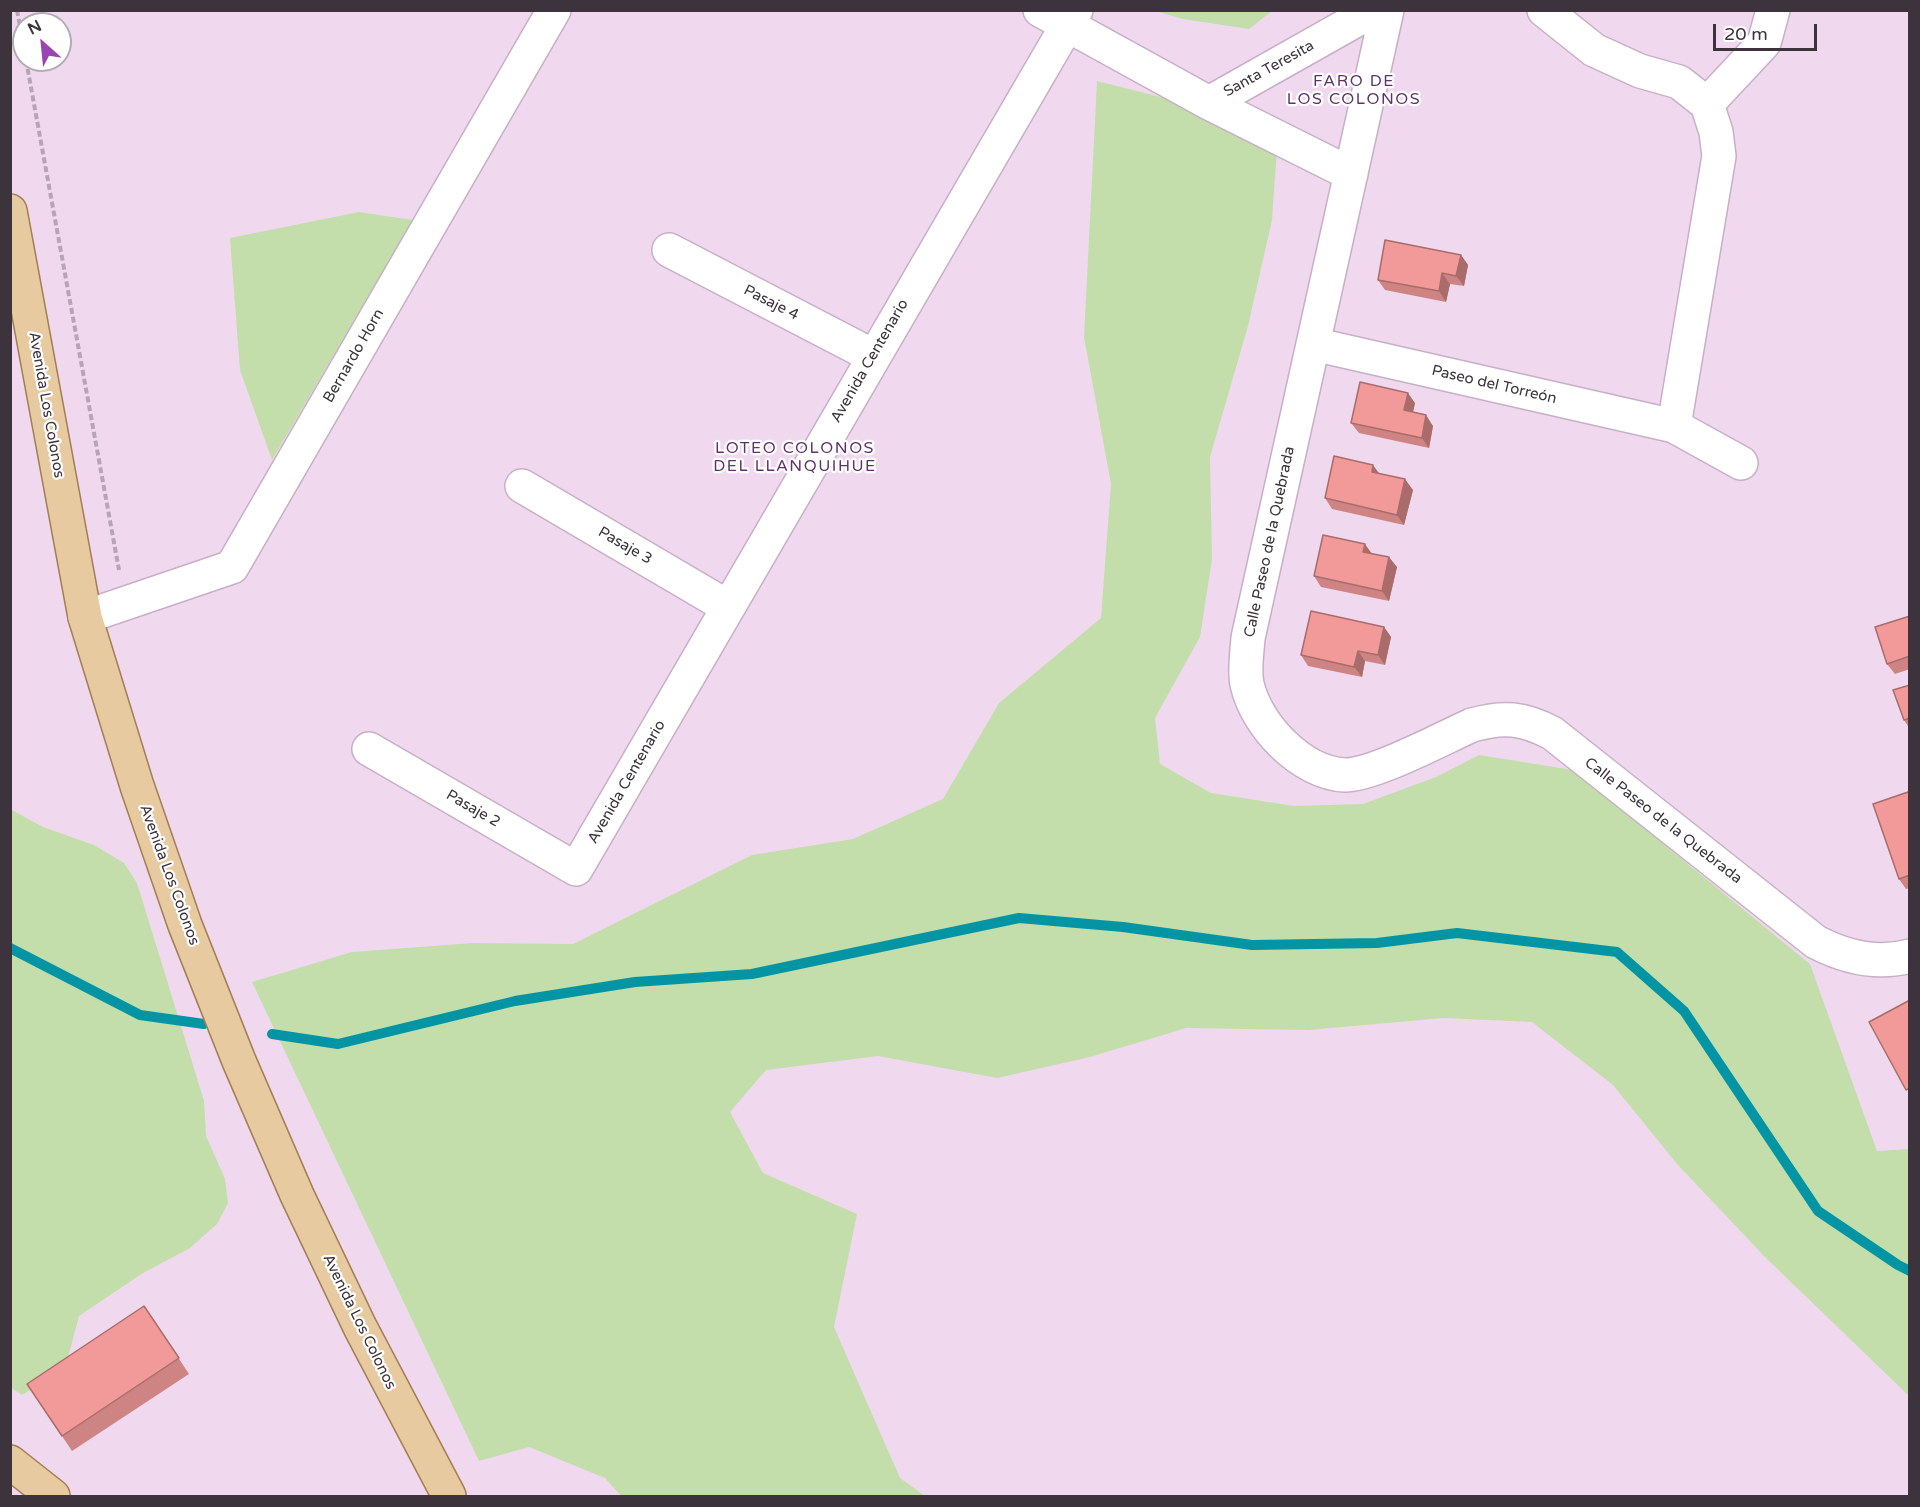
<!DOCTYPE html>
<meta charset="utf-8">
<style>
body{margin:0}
#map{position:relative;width:1920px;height:1507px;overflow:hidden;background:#f0d9ef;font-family:"Varela Round",sans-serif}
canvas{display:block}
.frame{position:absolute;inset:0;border:12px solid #3c333c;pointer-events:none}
.north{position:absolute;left:12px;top:12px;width:60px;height:60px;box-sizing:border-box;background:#fff;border:2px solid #b1adb1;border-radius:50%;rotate:333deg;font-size:16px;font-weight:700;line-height:24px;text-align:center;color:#3c333c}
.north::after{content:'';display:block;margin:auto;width:21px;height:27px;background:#9a44b1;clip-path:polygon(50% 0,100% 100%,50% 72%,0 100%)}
.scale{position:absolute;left:1713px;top:24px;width:104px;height:27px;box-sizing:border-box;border:3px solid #3c333c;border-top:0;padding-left:8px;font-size:18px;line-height:21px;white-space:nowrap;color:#3c333c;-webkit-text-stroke:4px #fff;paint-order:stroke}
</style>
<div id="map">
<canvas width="1920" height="1507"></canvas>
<div class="frame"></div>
<div class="north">N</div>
<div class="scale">20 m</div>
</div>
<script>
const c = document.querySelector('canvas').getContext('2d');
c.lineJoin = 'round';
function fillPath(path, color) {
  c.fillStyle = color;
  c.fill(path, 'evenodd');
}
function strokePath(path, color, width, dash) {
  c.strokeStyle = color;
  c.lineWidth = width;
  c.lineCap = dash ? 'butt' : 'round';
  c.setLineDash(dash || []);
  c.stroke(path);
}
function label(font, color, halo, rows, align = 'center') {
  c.font = font + ' "Varela Round",sans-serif';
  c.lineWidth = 4.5;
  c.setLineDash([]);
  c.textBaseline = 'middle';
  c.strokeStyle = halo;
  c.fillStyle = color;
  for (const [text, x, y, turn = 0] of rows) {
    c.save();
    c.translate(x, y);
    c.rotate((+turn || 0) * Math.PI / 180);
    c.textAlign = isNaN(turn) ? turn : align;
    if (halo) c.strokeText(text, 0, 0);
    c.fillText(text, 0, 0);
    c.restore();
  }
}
const green = new Path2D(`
 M1155,11L1272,10V11L1249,29L1183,19Z
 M1097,81L1192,105L1277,148L1272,220L1248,326L1210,457L1212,559L1200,637L1155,718L1160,764L1211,793L1294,806L1363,804L1436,777L1479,755L1573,770L1810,964L1877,1151L1909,1149V1396L1764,1256L1677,1164L1613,1085L1532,1022L1444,1018L1308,1030L1186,1028L1090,1057L997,1078L878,1056L766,1070L730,1112L763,1173L857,1214L834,1327L900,1478L925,1496H621L605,1478L529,1447L479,1461L252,982L352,952L473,943L573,944L752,855L853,839L943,799L999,703L1101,618L1111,484L1084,337Z
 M359,212L413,220L272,460L240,370L230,238Z
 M10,809L43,827L94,845L124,863L137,883L204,1101L206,1136L225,1179L228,1203L217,1224L190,1248L143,1273L79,1316L65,1369L22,1395L10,1387Z`);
const stream = new Path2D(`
 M10,948L140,1015L204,1024
 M272,1034L338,1044L515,1001L635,982L752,974L1019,918L1123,927L1252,945L1377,943L1457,933L1617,952L1684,1011L1818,1211L1898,1265L1910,1271`);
const path = new Path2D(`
 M17,10L24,48
 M26,60L119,570`);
const minor = new Path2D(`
 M1040,10L1209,103L1351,174
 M1387,10L1248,638C1247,653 1244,670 1247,684C1256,725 1301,773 1345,775C1374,775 1443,738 1472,725C1504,716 1523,718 1552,733L1816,942C1845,957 1877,965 1910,956
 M1544,10L1594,50L1640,71L1679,82L1707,104
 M1209,103L1374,10
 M669,250L873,356
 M1313,344L1674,426
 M1741,463L1674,426L1719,156L1716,132L1707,104L1764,43L1773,10
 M522,486L728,607
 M85,617L232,567L554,10
 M369,749L576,869L1076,10`);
const major = new Path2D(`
 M10,211L85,617L137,786L185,925L239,1061L297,1195L360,1327L449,1496
 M10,1462L53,1496`);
const wall = new Path2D(`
 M1461,255L1468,265L1464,286L1450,284L1446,302L1385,290L1378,280Z
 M1415,403L1413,412L1433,426L1429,448L1359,433L1351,423Z
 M1379,474L1413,490L1404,525L1332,509L1325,498Z
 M1372,553L1397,567L1389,601L1321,587L1314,576Z
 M1910,616V669L1895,674L1887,664Z
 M1384,627L1391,637L1385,665L1365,661L1362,677L1308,666L1301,655Z
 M1910,685V729L1904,720Z
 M1910,794V888L1906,889L1899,879Z
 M144,1306L189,1374L72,1451L62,1436Z`);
const shadedWall = new Path2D(`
 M1461,255L1468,265L1464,286L1456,276Z
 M1442,273L1450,284L1446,302L1439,291Z
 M1408,393L1415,403L1411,421L1404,410Z
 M1426,415L1433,426L1429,448L1422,438Z
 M1373,465L1381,476L1372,472Z
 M1405,479L1413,490L1404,525L1397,515Z
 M1365,544L1372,554L1363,552Z
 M1389,557L1397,567L1389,601L1382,591Z
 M1384,627L1391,637L1385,665L1378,655Z
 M1358,651L1365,661L1362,677L1354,667Z`);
const building = new Path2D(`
 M1385,240L1461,255L1456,276L1442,273L1439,291L1378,280Z
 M1360,382L1408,393L1404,410L1426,415L1422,438L1351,423Z
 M1334,456L1373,465L1372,472L1405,479L1397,515L1325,498Z
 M1323,535L1365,544L1363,552L1389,557L1382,591L1314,576Z
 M1311,611L1384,627L1378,655L1358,651L1354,667L1301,655Z
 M1910,616V656L1887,664L1875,627Z
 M1910,685V718L1904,720L1893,690Z
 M1908,792L1910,797V875L1899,879L1873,804Z
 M1910,1000V1088L1906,1090L1869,1022Z
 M144,1306L179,1358L62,1436L27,1384Z`);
const streetNames = [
 ["Santa Teresita",1269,69,-29],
 ["Pasaje 4",771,303,27],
 ["Bernardo Horn",354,356,-60],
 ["Avenida Centenario",870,361,-60],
 ["Paseo del Torreón",1494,385,13],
 ["Avenida Los Colonos",46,405,80],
 ["Calle Paseo de la Quebrada",1270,542,-78],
 ["Pasaje 3",625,546,30],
 ["Avenida Centenario",627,782,-60],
 ["Pasaje 2",473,809,30],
 ["Calle Paseo de la Quebrada",1663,821,38],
 ["Avenida Los Colonos",169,875,70],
 ["Avenida Los Colonos",359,1322,64]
];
const neighbourhoodNames = [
 ["FARO DE",1354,82],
 ["LOS COLONOS",1354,100],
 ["LOTEO COLONOS",795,449],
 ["DEL LLANQUIHUE",795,467]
];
fillPath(green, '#c3deaa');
strokePath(stream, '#0395a3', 10);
strokePath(minor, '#c7b0c6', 36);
strokePath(major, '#a17e54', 36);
strokePath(path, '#b7a4b6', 4, [6, 3]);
strokePath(minor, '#fff', 33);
strokePath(major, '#e7caa0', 33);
fillPath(wall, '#cf8484');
fillPath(shadedWall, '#a96c6b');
fillPath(building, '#f19a99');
strokePath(building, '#a96c6b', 1.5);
label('15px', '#3c333c', '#fff', streetNames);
c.letterSpacing = '1.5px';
label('16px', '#5e3369', '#fff', neighbourhoodNames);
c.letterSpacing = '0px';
</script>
